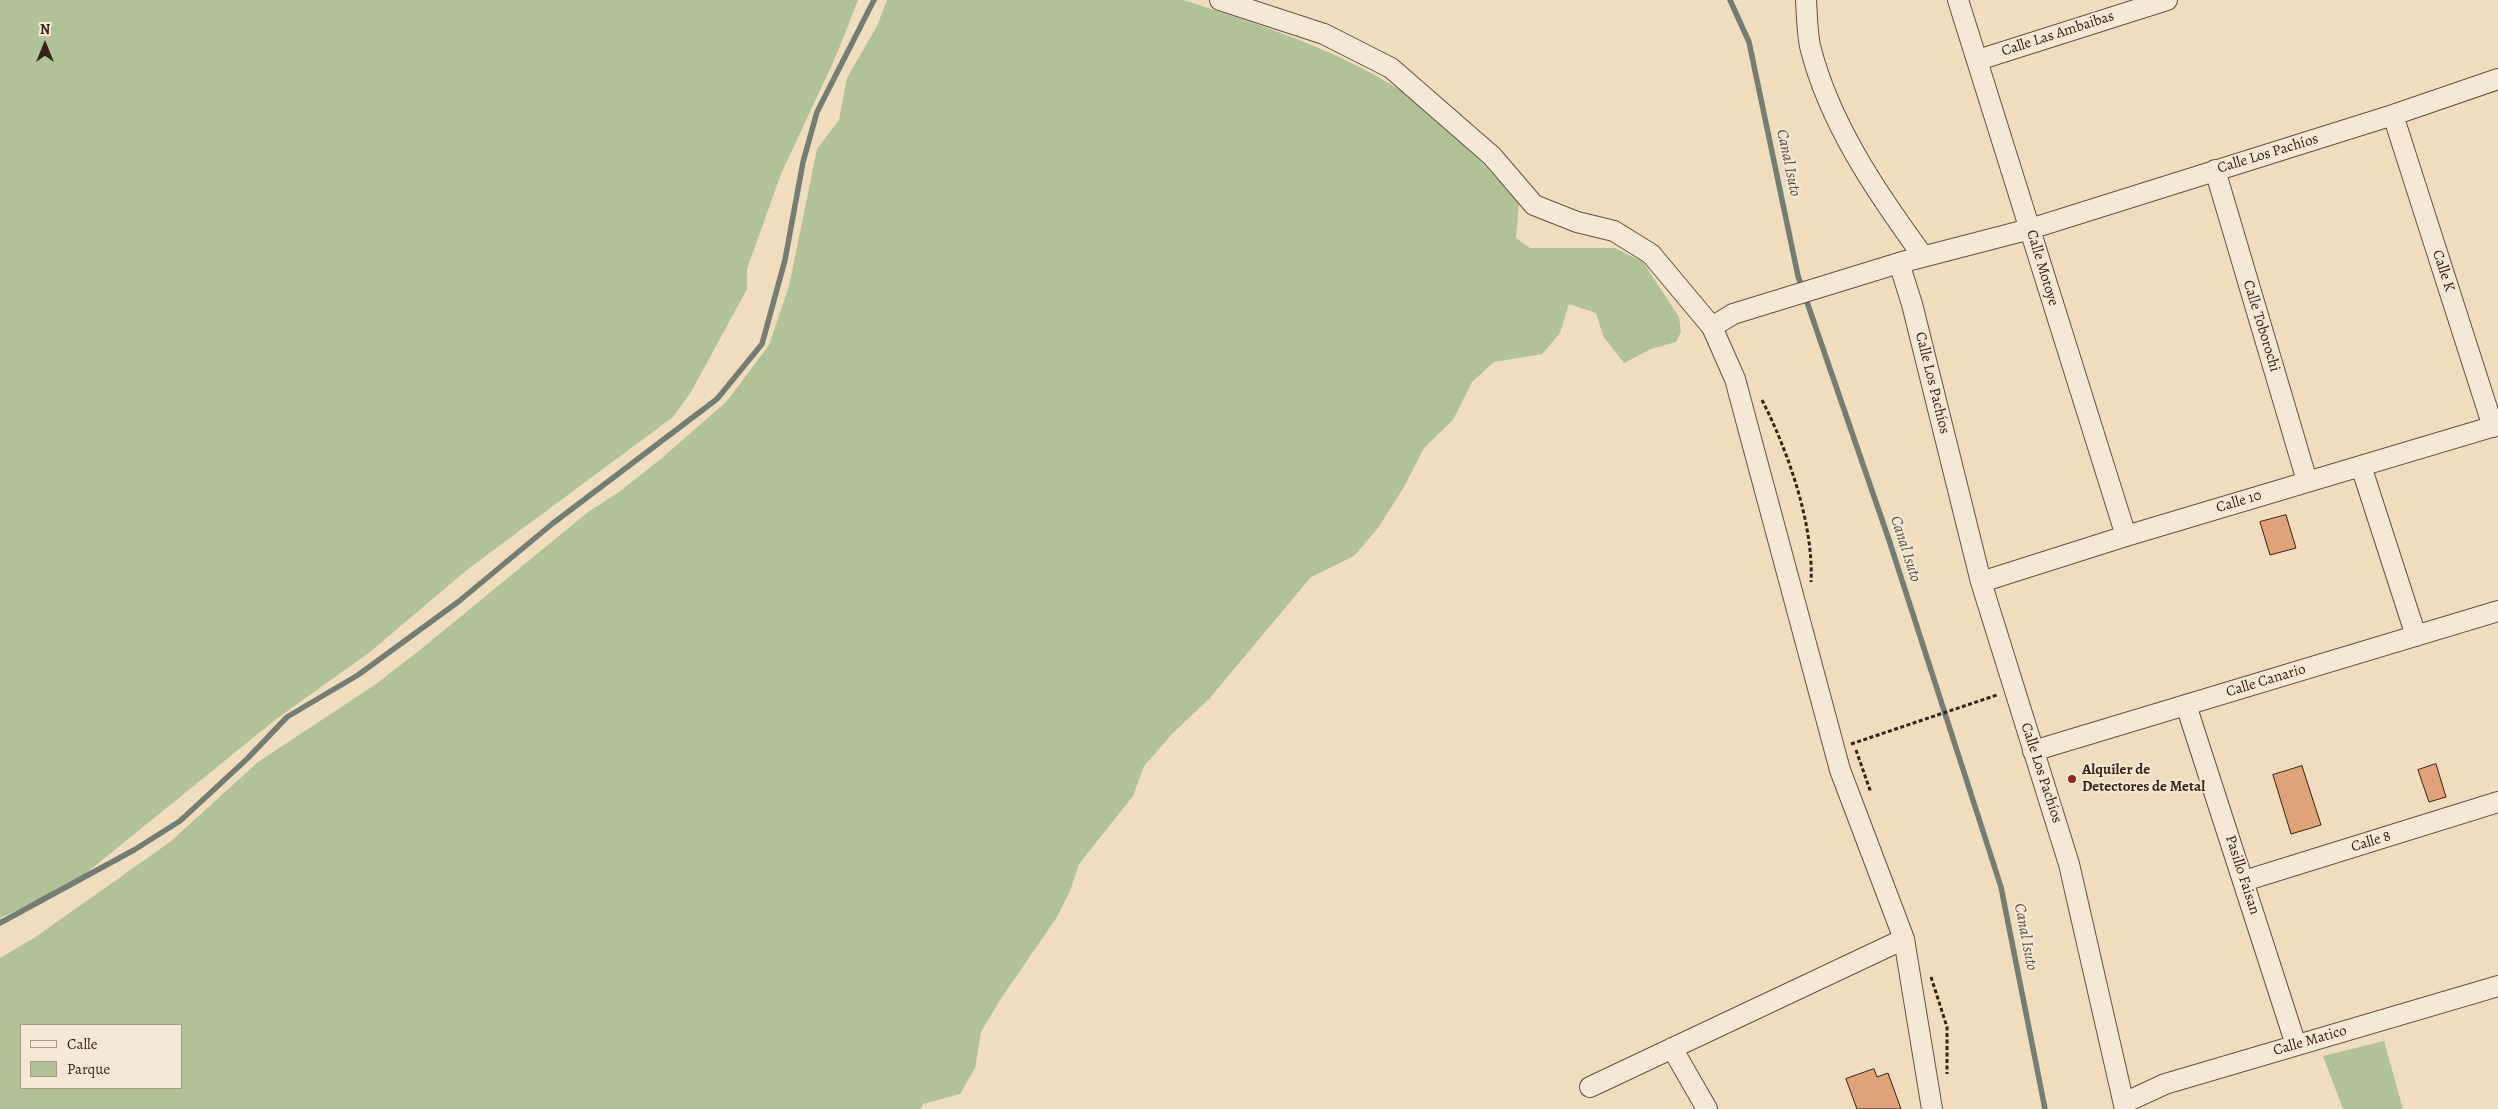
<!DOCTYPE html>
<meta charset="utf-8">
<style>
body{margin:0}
#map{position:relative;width:2498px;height:1109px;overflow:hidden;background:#efddbe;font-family:Alegreya,serif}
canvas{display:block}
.legend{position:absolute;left:20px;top:1024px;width:162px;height:65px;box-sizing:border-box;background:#f5e9d5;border:1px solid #a98;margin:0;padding:6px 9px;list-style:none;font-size:15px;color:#392115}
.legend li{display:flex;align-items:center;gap:10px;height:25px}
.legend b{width:25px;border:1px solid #a98}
.north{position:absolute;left:20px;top:20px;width:50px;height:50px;-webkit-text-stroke:4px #f5e9d5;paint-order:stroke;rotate:0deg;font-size:14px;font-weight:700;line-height:20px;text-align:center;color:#392115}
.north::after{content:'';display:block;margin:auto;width:18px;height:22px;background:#392115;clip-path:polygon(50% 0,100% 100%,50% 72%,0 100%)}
</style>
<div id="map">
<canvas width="2498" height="1109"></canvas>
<ul class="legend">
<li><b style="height:6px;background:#f5e9d5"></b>Calle</li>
<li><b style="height:14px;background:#b2c297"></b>Parque</li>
</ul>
<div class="north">N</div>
</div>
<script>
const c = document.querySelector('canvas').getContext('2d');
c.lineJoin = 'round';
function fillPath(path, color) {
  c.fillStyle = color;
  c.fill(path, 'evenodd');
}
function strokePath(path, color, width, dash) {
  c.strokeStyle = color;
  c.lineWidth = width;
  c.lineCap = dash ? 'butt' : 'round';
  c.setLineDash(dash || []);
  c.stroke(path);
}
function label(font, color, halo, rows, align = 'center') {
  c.font = font + ' Alegreya,serif';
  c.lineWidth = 4;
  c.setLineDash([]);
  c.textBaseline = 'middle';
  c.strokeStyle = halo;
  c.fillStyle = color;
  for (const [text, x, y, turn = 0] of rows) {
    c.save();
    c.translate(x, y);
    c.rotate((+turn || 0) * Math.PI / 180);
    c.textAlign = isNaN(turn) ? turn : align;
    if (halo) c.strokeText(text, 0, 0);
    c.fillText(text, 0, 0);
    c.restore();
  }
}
const green = new Path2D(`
 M0,0H858L836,56L781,174L747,269V289L691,392L673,417L468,569L370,652L275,720L69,887L0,918Z
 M887,0H1183C1262,25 1345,52 1414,99C1455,127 1486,168 1519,203L1516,238L1530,248H1615L1643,262L1679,317L1681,332L1676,342L1651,349L1624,363L1603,336L1596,313L1569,304L1560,333L1542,354L1494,362L1472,382L1453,420L1424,448L1404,487L1378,528L1354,556L1311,577L1209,699L1173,733L1144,766L1133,796L1079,864L1070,891L1057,917L1000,1000L981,1032L975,1068L960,1094L923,1104L921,1109H0V958L34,938L170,842L258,762L376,684L420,650L588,512L619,492L662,458L727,401L769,345L789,286L817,149L839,120L847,78L877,26ZM21,1025H181V1088H21Z
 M2384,1041L2403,1109H2343L2323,1056Z`);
const stream = new Path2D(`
 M1730,0L1749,42L1798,276L1889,540L2001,887L2045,1109
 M0,923L134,850L180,821L248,758L287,717L358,675L458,602L552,524L717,399L762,344L785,260L803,162L817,112L874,0`);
const building = new Path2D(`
 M2286,515L2296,548L2270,555L2260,522Z
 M2436,764L2446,797L2429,802L2418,770Z
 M2302,766L2321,825L2291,834L2273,775Z
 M1874,1069L1877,1077L1888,1073L1901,1109H1857L1846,1079Z`);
const path = new Path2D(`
 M1762,400C1788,451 1814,525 1811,582
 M1851,744L1997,695
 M1856,750L1871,793
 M1931,977L1947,1027V1074`);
const minor = new Path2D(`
 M1220,0L1324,34L1391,68L1492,156L1534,205L1577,222L1614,231L1651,254L1712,327L1735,379L1840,770L1904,939L1932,1109
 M1806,0C1807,15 1807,31 1810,46C1829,123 1877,193 1923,256
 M1958,0L2126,536
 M1978,60L2167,0
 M2393,115L2493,427
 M2215,170L2307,481
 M1899,263L1912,304L1981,582L2069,864L2125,1109
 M1712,327L1733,314L1899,263L2030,229L2393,115L2498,79
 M2361,466L2416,636
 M1981,582L2126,536L2498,425
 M2186,705L2296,1045
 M2033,751L2498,611
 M2244,881L2498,802
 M1672,1048L1707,1109
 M1590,1087L1904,939
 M2124,1103L2165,1084L2498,986`);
const markers = [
 [2072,779,5,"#8f2418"]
];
const streetNames = [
 ["Calle Las Ambaibas",2058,34,-18],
 ["Calle Los Pachíos",2268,154,-17],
 ["Calle Motoye",2042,268,73],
 ["Calle K",2443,271,72],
 ["Calle Toborochi",2261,326,73],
 ["Calle Los Pachíos",1932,383,76],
 ["Calle 10",2239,502,-17],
 ["Calle Canario",2266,681,-17],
 ["Calle Los Pachíos",2041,773,72],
 ["Calle 8",2371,842,-17],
 ["Pasillo Faisan",2242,875,72],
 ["Calle Matico",2310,1041,-16]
];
const poiNames = [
 ["Alquiler de",2082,770],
 ["Detectores de Metal",2082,787]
];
const waterNames = [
 ["Canal Isuto",1788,163,78],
 ["Canal Isuto",1905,549,72],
 ["Canal Isuto",2025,937,79]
];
fillPath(green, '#b2c297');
strokePath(stream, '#737d74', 5.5);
fillPath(building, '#dfa279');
strokePath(building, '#392115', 1);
strokePath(minor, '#66503f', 22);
strokePath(path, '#392115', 3, [4, 2.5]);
strokePath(minor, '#f5e9d5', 20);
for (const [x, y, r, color] of markers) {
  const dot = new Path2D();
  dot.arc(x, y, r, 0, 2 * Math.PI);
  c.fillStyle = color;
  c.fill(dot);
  strokePath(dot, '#f5e9d5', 2);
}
label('15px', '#392115', '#f5e9d5', streetNames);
label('bold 15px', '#392115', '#f5e9d5', poiNames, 'left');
label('italic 16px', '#564f44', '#f5e9d5', waterNames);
</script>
